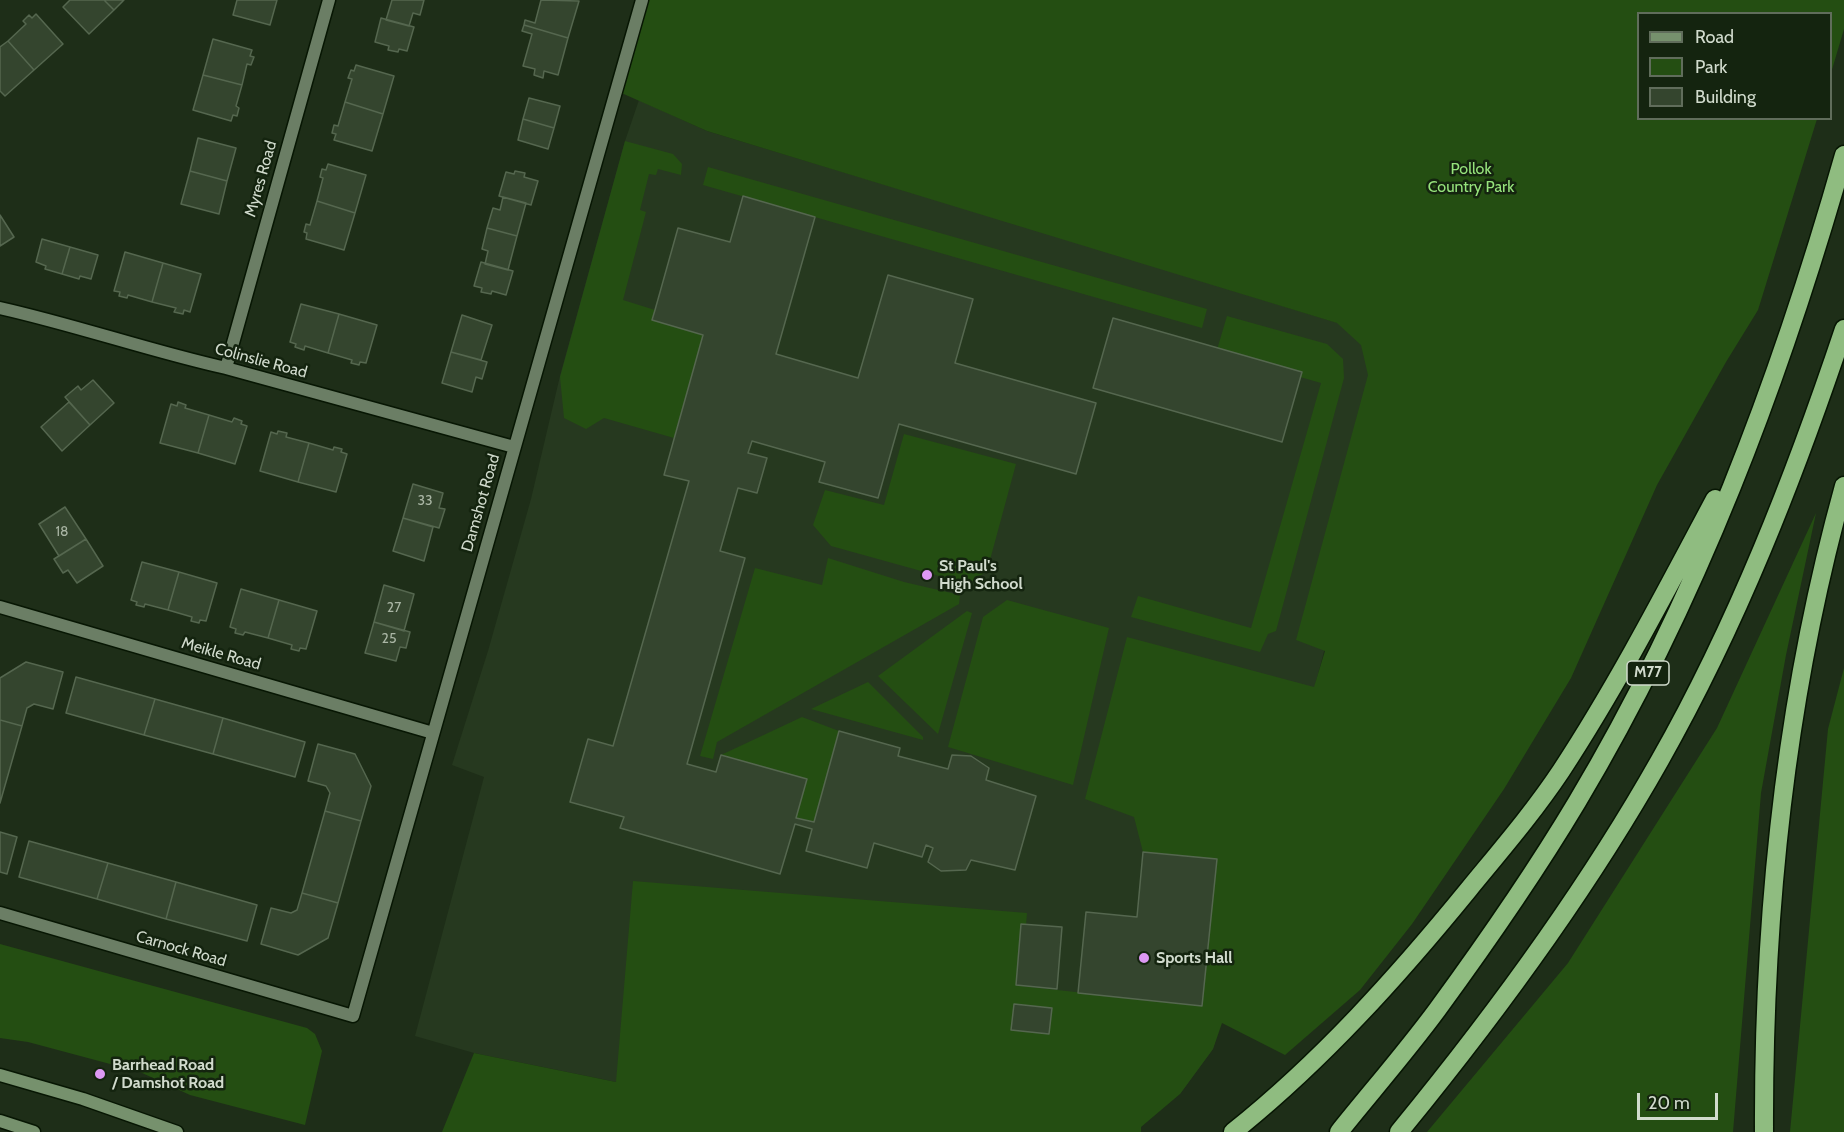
<!DOCTYPE html>
<style>
body{margin:0}
#map{position:relative;width:1844px;height:1132px;overflow:hidden;background:#1e2e18;font-family:Cabin,sans-serif}
canvas{display:block}
.legend{position:absolute;left:1637px;top:12px;width:195px;height:108px;box-sizing:border-box;background:#14240f;border:2px solid #606d5b;margin:0;padding:8px 10px;list-style:none;font-size:18px;color:#d1dbcd}
.legend li{display:flex;align-items:center;gap:12px;height:30px}
.legend b{width:30px;border:2px solid #606d5b}
.scale{position:absolute;left:1637px;top:1093px;width:81px;height:27px;box-sizing:border-box;border:3px solid #d1dbcd;border-top:0;padding-left:8px;font-size:18px;line-height:21px;white-space:nowrap;color:#d1dbcd;-webkit-text-stroke:4px #14240f;paint-order:stroke}
</style>
<div id="map">
<canvas width="1844" height="1132"></canvas>
<ul class="legend">
<li><b style="height:8px;background:#76916d"></b>Road</li>
<li><b style="height:16px;background:#244e12"></b>Park</li>
<li><b style="height:16px;background:#34452e"></b>Building</li>
</ul>
<div class="scale">20 m</div>
</div>
<script>
const c = document.querySelector('canvas').getContext('2d');
c.lineJoin = 'round';
function fillPath(path, color) {
  c.fillStyle = color;
  c.fill(path, 'evenodd');
}
function strokePath(path, color, width, dash) {
  c.strokeStyle = color;
  c.lineWidth = width;
  c.lineCap = dash ? 'butt' : 'round';
  c.setLineDash(dash || []);
  c.stroke(path);
}
function label(font, color, halo, rows, align = 'center') {
  c.font = font + ' Cabin,sans-serif';
  c.lineWidth = 5;
  c.setLineDash([]);
  c.textBaseline = 'middle';
  c.strokeStyle = halo;
  c.fillStyle = color;
  for (const [text, x, y, turn = 0] of rows) {
    c.save();
    c.translate(x, y);
    c.rotate((+turn || 0) * Math.PI / 180);
    c.textAlign = isNaN(turn) ? turn : align;
    if (halo) c.strokeText(text, 0, 0);
    c.fillText(text, 0, 0);
    c.restore();
  }
}
const built = new Path2D(`
 M639,100L707,131L1069,240L1403,343L1232,1010L1221,1023L1213,1049L1180,1094L616,1082L474,1053L415,1036L484,777L452,765L488,651L531,499L560,376L625,141Z`);
const green = new Path2D(`
 M645,0H1844V29L1831,73L1830,14H1638V118L1817,119L1758,310L1726,362L1657,485L1571,678L1504,789L1412,924L1360,990L1285,1055L1222,1023L1213,1049L1180,1094L1141,1127V1132H442L474,1053L616,1082L633,881L1027,913L1021,986L1202,1006L1217,859L1143,852L1134,817L1085,799L1127,637L1314,687L1325,651L1296,640L1368,375L1361,345L1337,323L707,131L617,91Z
 M625,141L673,154L682,164L681,175L658,169L656,175L649,174L640,210L646,212L623,300L655,310L652,320L703,335L674,438L604,418L586,429L564,418L560,377Z
 M708,167L1207,309L1202,328L703,185Z
 M1227,316L1327,344L1343,359L1344,378L1276,631L1268,634L1260,652L1131,617L1138,596L1251,628L1321,383L1216,353Z
 M904,434L1016,464L987,571L968,584L831,546L813,525L825,490L884,505Z
 M1816,513L1786,655L1761,793L1733,1132H1427L1568,963L1717,728Z
 M828,558L904,582L960,595L959,604L717,742L713,759L700,756L755,568L822,585Z
 M1007,600L1109,628L1073,785L948,747L983,617Z
 M967,611L972,613L938,734L878,676Z
 M1844,668V1132H1790L1828,729Z
 M868,682L923,737V740L811,709Z
 M802,717L839,731L814,822L796,818L807,779L721,755Z
 M0,944L307,1028L315,1034L322,1051L305,1125L190,1095L140,1072L28,1042L0,1038Z`);
const building = new Path2D(`
 M70,0H104L114,10L89,34L63,7Z
 M104,0H124L114,10Z
 M237,0H277L270,25L233,15Z
 M392,0H424L420,15L413,13L409,26L386,20Z
 M541,0L579,1L568,38L524,25L525,20L535,23Z
 M36,14L63,44L34,70L8,41L26,24L23,21L29,15L32,18Z
 M381,18L414,27L407,51L399,49L398,52L388,50L389,46L375,42Z
 M524,25L568,38L558,75L544,71L543,78L534,75L535,69L523,66L532,34L522,31Z
 M213,39L252,50L250,56L254,57L251,65L247,64L242,85L203,75Z
 M8,41L34,70L5,96L0,91V47Z
 M356,65L394,76L383,114L345,102L352,79L348,78L351,70L354,71Z
 M203,75L242,85L236,106L239,108L237,116L233,115L231,121L193,110Z
 M529,98L560,106L554,128L523,119Z
 M345,102L383,114L372,151L334,140L336,134L332,133L334,125L338,126Z
 M523,119L554,128L548,149L518,140Z
 M198,138L236,148L227,181L190,171Z
 M328,164L366,175L355,213L317,201L323,178L320,177L322,169L326,170Z
 M190,171L227,181L219,214L181,204Z
 M515,171L525,173L524,177L538,181L531,205L499,196L506,172L514,174Z
 M743,196L815,217L776,354L858,378L888,275L973,299L955,363L1096,403L1076,474L899,424L878,498L819,482L825,462L752,441L748,453L767,458L757,493L738,488L720,551L745,558L687,764L716,772L721,755L807,779L796,818L814,822L839,731L900,748L898,756L948,769L952,755L971,756L989,768L986,780L1036,796L1015,870L971,860L966,870L941,871L928,862L933,848L926,845L922,857L874,843L867,868L806,851L812,829L795,824L780,874L620,828L624,817L570,802L588,739L613,746L689,481L664,475L703,335L652,320L655,310L678,228L730,242Z
 M503,197L526,203L517,236L487,228L493,208L500,210Z
 M317,201L355,213L344,250L306,239L307,233L304,232L306,224L310,225Z
 M0,215L14,237L0,246Z
 M487,228L517,236L508,270L485,264L488,251L482,249Z
 M42,239L70,247L62,274L45,269L46,266L36,262Z
 M70,247L98,255L91,279L80,276L79,279L62,274Z
 M125,252L163,263L152,302L128,295L127,298L119,296L120,292L114,291Z
 M481,262L513,271L506,295L492,291L491,294L481,292L482,288L474,286Z
 M163,263L201,274L190,312L184,310L183,314L174,312L176,308L152,302Z
 M301,304L339,314L328,353L305,346L304,350L295,347L296,344L290,342Z
 M339,314L377,325L366,363L360,362L359,365L351,363L352,360L328,353Z
 M462,315L492,325L481,360L451,352Z
 M1113,318L1302,372L1282,442L1093,388Z
 M451,352L487,362L482,379L476,377L472,392L442,383Z
 M93,380L114,403L90,425L65,397L78,386L81,390Z
 M69,402L90,425L62,451L41,427Z
 M178,402L186,405L185,408L209,415L198,453L160,443L171,404L177,406Z
 M209,415L232,422L234,418L242,421L241,424L247,426L235,464L198,453Z
 M278,431L287,433L286,437L309,443L298,482L260,471L271,432L277,434Z
 M309,443L333,450L334,447L342,449L341,452L347,454L336,492L298,482Z
 M413,484L443,493L439,508L445,509L439,528L403,518Z
 M65,507L86,539L59,556L39,524Z
 M403,518L433,527L424,561L393,551Z
 M86,539L103,566L77,583L68,570L63,573L54,559Z
 M142,562L179,572L168,610L145,604L144,607L136,605L137,602L131,600Z
 M179,572L217,583L206,621L200,620L199,623L191,621L192,617L168,610Z
 M384,585L414,594L404,631L374,622Z
 M241,589L279,600L268,638L245,632L243,635L235,633L236,629L230,627Z
 M279,600L317,611L306,649L300,648L299,651L291,649L292,645L268,638Z
 M374,622L410,632L406,648L400,647L396,661L365,653Z
 M26,662L63,672L53,709L34,704L27,708L22,726L0,720V678Z
 M76,677L155,699L144,735L66,713Z
 M155,699L223,718L213,754L144,735Z
 M223,718L305,742L295,777L213,754Z
 M0,720L22,726L0,803Z
 M318,744L355,754L371,786L361,821L325,811L330,793L326,786L308,781Z
 M325,811L361,821L338,903L302,893Z
 M0,832L17,837L7,874L0,872Z
 M29,841L108,863L97,899L19,877Z
 M1143,852L1217,859L1202,1006L1078,993L1086,912L1137,917Z
 M108,863L176,882L166,919L97,899Z
 M176,882L257,905L247,941L166,919Z
 M302,893L338,903L328,938L298,955L261,944L271,908L291,913L297,910Z
 M1021,924L1062,927L1057,989L1016,985Z
 M1014,1004L1052,1008L1049,1034L1011,1030Z`);
const minor = new Path2D(`
 M0,308C76,325 150,351 226,368L514,447
 M226,368L329,0
 M0,607L433,733
 M0,913L353,1016L642,0`);
const secondary = new Path2D(`
 M0,1075L83,1099L177,1132
 M0,1121L34,1132`);
const motorway = new Path2D(`
 M1233,1132C1321,1062 1398,976 1469,889C1501,850 1533,813 1561,771C1618,684 1666,591 1715,499
 M1339,1132C1371,1092 1406,1052 1437,1010C1486,943 1534,874 1577,802C1697,601 1780,380 1844,155
 M1399,1132C1495,1015 1585,893 1660,760C1737,624 1794,478 1844,329
 M1764,1132C1763,913 1785,698 1844,486`);
const markers = [
 [927,575,6,"#dd98f3"],
 [1144,958,6,"#dd98f3"],
 [100,1074,6,"#dd98f3"]
];
const numberNames = [
 ["33",425,501],
 ["18",62,532],
 ["27",394,608],
 ["25",389,639]
];
const shields = [
 [1648,673,42]
];
const shieldNames = [
 ["M77",1648,673]
];
const parkNames = [
 ["Pollok",1471,169],
 ["Country Park",1471,187]
];
const streetNames = [
 ["Myres Road",261,179,-74],
 ["Colinslie Road",261,361,15],
 ["Damshot Road",481,503,-74],
 ["Meikle Road",221,654,16],
 ["Carnock Road",181,949,16]
];
const poiNames = [
 ["St Paul's",939,566],
 ["High School",939,584],
 ["Sports Hall",1156,958],
 ["Barrhead Road",112,1065],
 ["/ Damshot Road",112,1083]
];
fillPath(built, '#26391f');
fillPath(green, '#244e12');
fillPath(building, '#34452e');
strokePath(building, '#55674f', 1.5);
strokePath(minor, '#071603', 15);
strokePath(secondary, '#071603', 15);
strokePath(motorway, '#071603', 21);
strokePath(minor, '#6b7e65', 12);
strokePath(secondary, '#76916d', 12);
strokePath(motorway, '#8fbc80', 18);
for (const [x, y, r, color] of markers) {
  const dot = new Path2D();
  dot.arc(x, y, r, 0, 2 * Math.PI);
  c.fillStyle = color;
  c.fill(dot);
  strokePath(dot, '#14240f', 2);
}
label('14px', '#aab6a5', null, numberNames);
for (const [x, y, w] of shields) {
  const box = new Path2D();
  box.roundRect(x - w / 2, y - 12, w, 24, 4.5);
  c.fillStyle = '#14240f';
  c.fill(box);
  strokePath(box, '#d1dbcd', 1.5);
}
label('bold 15px', '#d1dbcd', null, shieldNames);
label('16px', '#96e37c', '#14240f', parkNames);
label('16px', '#d1dbcd', '#14240f', streetNames);
label('bold 16px', '#d1dbcd', '#14240f', poiNames, 'left');
</script>
